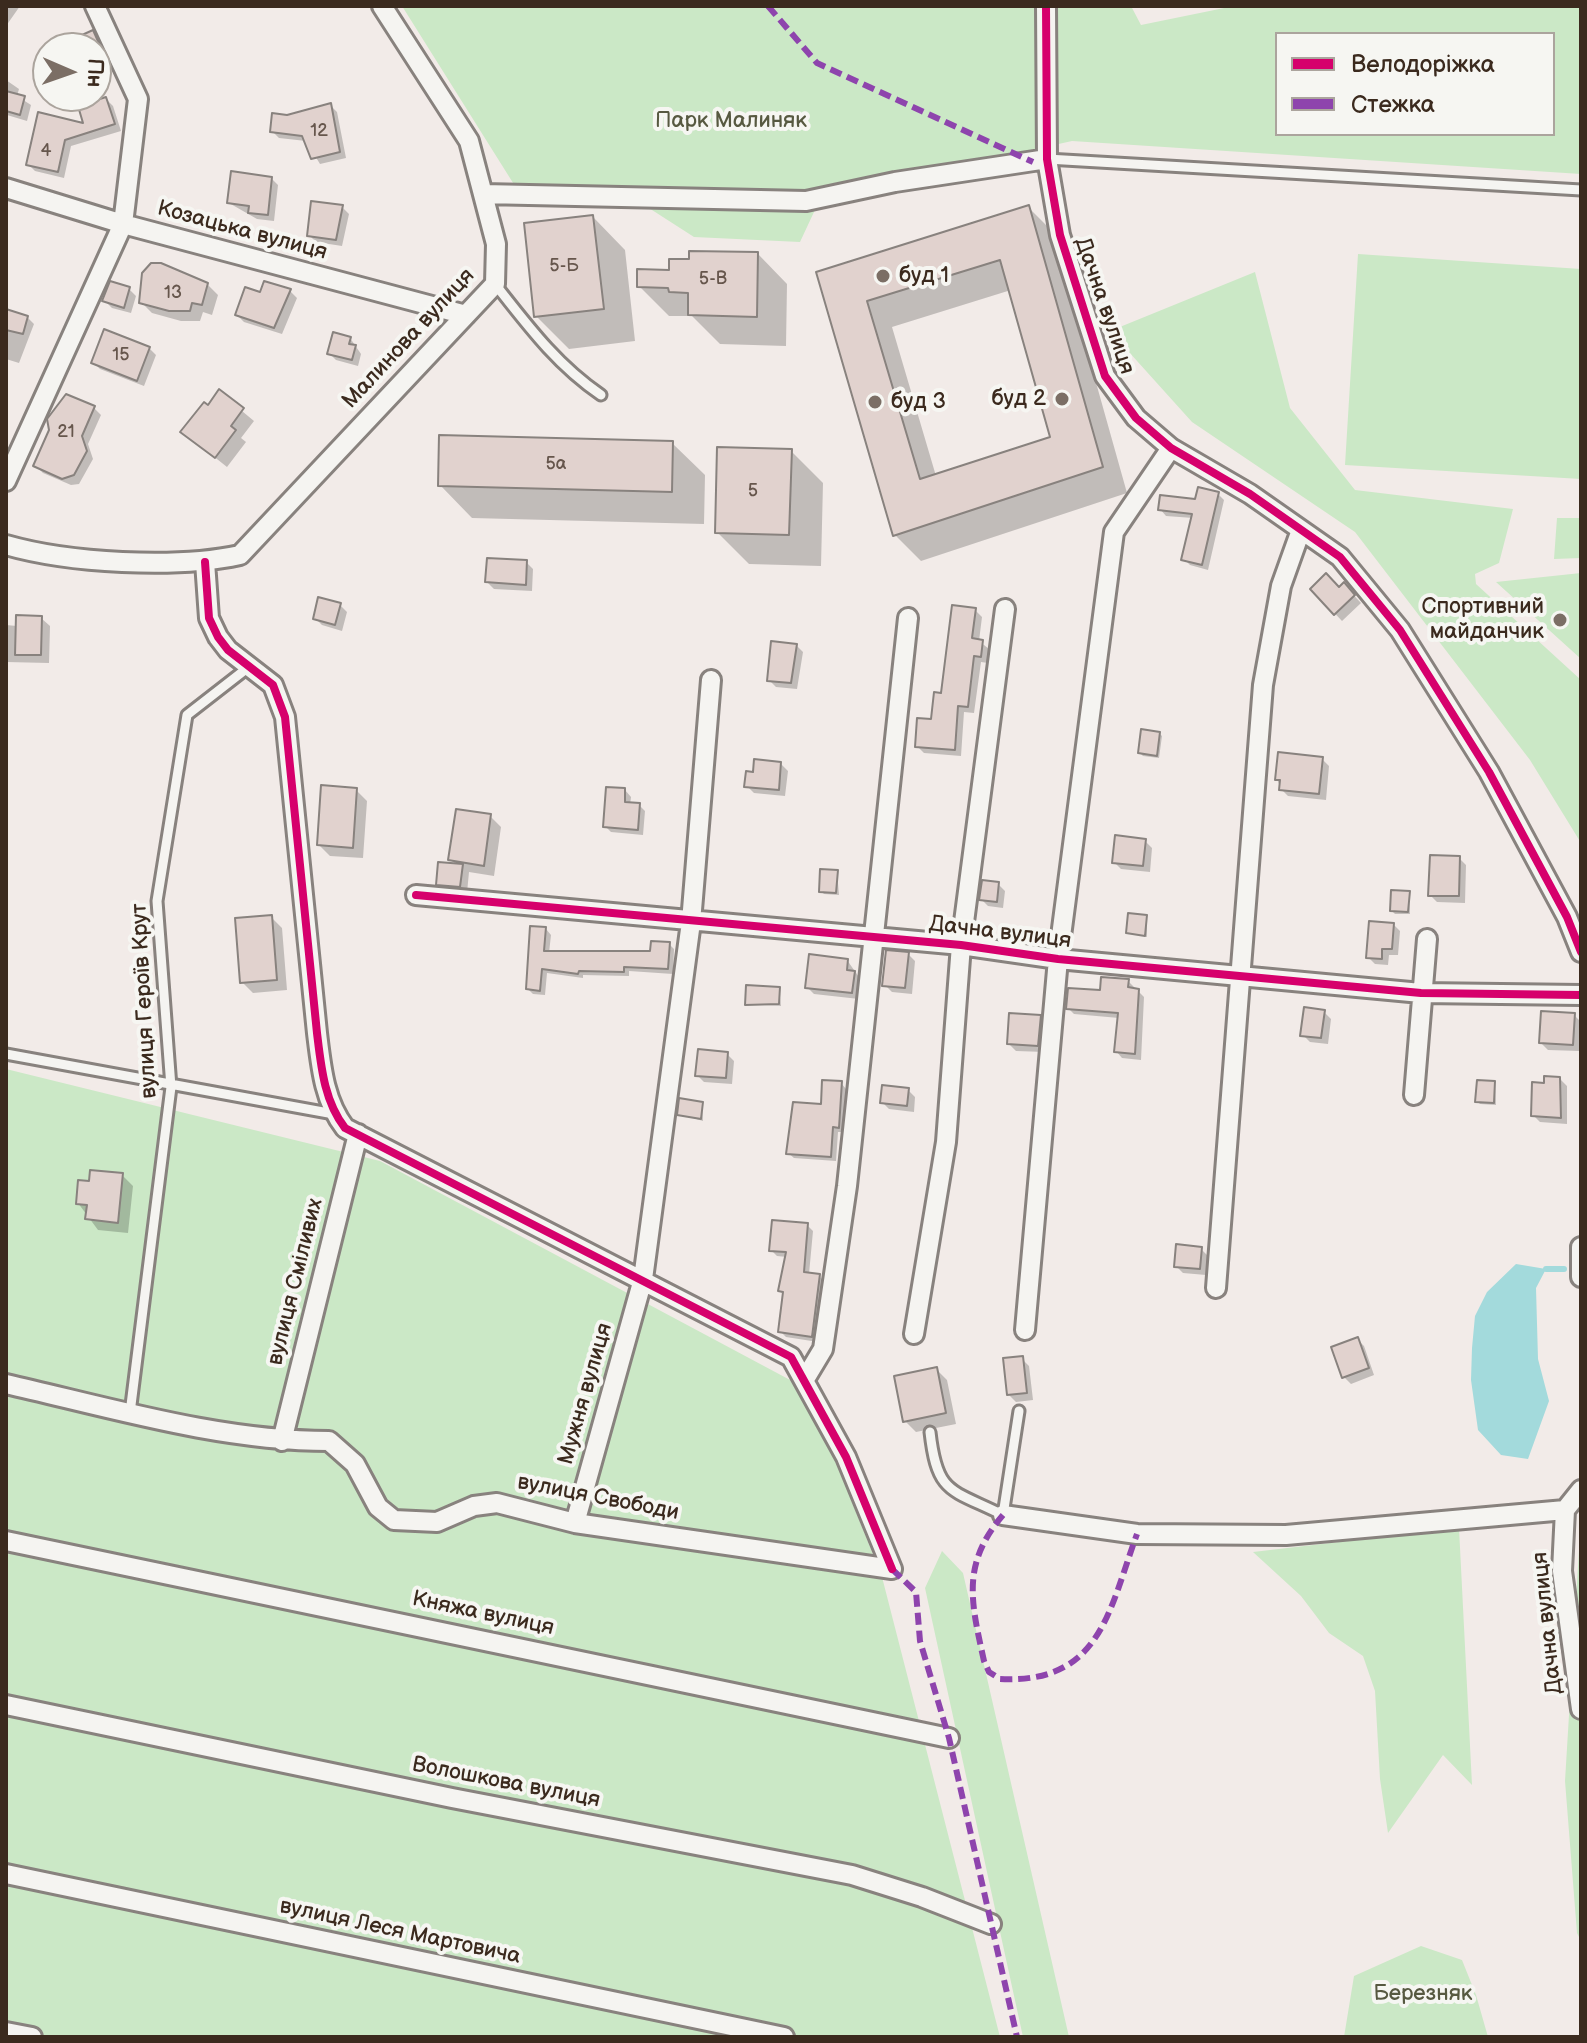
<!DOCTYPE html>
<meta charset="utf-8">
<style>
body{margin:0}
#map{position:relative;width:1587px;height:2043px;overflow:hidden;background:#f2ebe8;font-family:"Balsamiq Sans",sans-serif}
canvas{display:block}
.frame{position:absolute;inset:0;border:8px solid #3b2a1e;pointer-events:none}
.legend{position:absolute;left:1275px;top:32px;width:280px;height:104px;box-sizing:border-box;background:#f6f6f2;border:2px solid #aba49d;margin:0;padding:10px 14px;list-style:none;font-size:24px;color:#3b2a1e}
.legend li{display:flex;align-items:center;gap:16px;height:40px}
.legend b{width:40px;border:2px solid #aba49d}
.north{position:absolute;left:32px;top:32px;width:80px;height:80px;box-sizing:border-box;background:#f6f6f2;border:2px solid #aba49d;border-radius:50%;rotate:92deg;font-size:22px;font-weight:700;line-height:32px;text-align:center;color:#3b2a1e}
.north::after{content:'';display:block;margin:auto;width:28px;height:36px;background:#7b6e65;clip-path:polygon(50% 0,100% 100%,50% 72%,0 100%)}
</style>
<div id="map">
<canvas width="1587" height="2043"></canvas>
<div class="frame"></div>
<ul class="legend">
<li><b style="height:10px;background:#d6006c"></b>Велодоріжка</li>
<li><b style="height:10px;background:#8e44ad"></b>Стежка</li>
</ul>
<div class="north">Пн</div>
</div>
<script>
const c = document.querySelector('canvas').getContext('2d');
c.lineJoin = 'round';
function fillPath(path, color) {
  c.fillStyle = color;
  c.fill(path, 'evenodd');
}
function strokePath(path, color, width, dash) {
  c.strokeStyle = color;
  c.lineWidth = width;
  c.lineCap = dash ? 'butt' : 'round';
  c.setLineDash(dash || []);
  c.stroke(path);
}
function label(font, color, halo, rows, align = 'center') {
  c.font = font + ' "Balsamiq Sans",sans-serif';
  c.lineWidth = 8;
  c.setLineDash([]);
  c.textBaseline = 'middle';
  c.strokeStyle = halo;
  c.fillStyle = color;
  for (const [text, x, y, turn = 0] of rows) {
    c.save();
    c.translate(x, y);
    c.rotate((+turn || 0) * Math.PI / 180);
    c.textAlign = isNaN(turn) ? turn : align;
    if (halo) c.strokeText(text, 0, 0);
    c.fillText(text, 0, 0);
    c.restore();
  }
}
const green = new Path2D(`
 M402,6H1131L1141,25L1234,6H1581V174L1072,141L821,197L800,242L694,237L638,201L525,202ZM1277,34H1553V134H1277Z
 M1358,254L1581,269V479L1345,465Z
 M1255,272L1290,408L1355,490L1513,509L1499,563L1475,574L1476,584L1581,680V843L1530,760L1355,532L1192,422L1110,331Z
 M1557,518H1581V558L1554,559Z
 M1581,573V659L1496,582Z
 M6,1069L380,1161L807,1389L882,1577L1000,2037H6Z
 M1581,1517V1941L1577,1933L1565,1781Z
 M1459,1528L1472,1785L1443,1755L1388,1833L1380,1779L1375,1691L1363,1656L1329,1633L1301,1596L1253,1552Z
 M942,1551L963,1573L1069,2037H1023L925,1588Z
 M1421,1946L1462,1960L1476,1995L1488,2037H1344L1354,1976Z`);
const water = new Path2D(`
 M1516,1264L1546,1269L1536,1288L1538,1359L1549,1401L1528,1459L1501,1455L1478,1430L1471,1380L1472,1348L1475,1316L1487,1292Z`);
const shadow = new Path2D(`
 M6,6H20L6,26Z
 M95,35L103,53L96,56V48H89Z
 M6,80L19,89L17,96L31,105L27,121L7,115L6,118Z
 M106,99L113,106L121,131L71,146L64,178L35,171L28,164L86,125Z
 M330,105L337,112L346,158L320,164L306,141L279,138L272,131L287,117Z
 M271,178L278,185L274,221L257,219L229,203Z
 M342,207L349,214L342,246L316,242L309,235Z
 M1028,207L1054,233L1127,493L921,561L895,535L819,273ZM1011,290L1052,439L936,476L892,327Z
 M593,217L625,250L635,341L569,349L536,316Z
 M758,254L787,284L786,346L720,344L692,316H669L639,286L671,272Z
 M207,284L218,295L212,315L203,312L200,321H181L152,313L141,302Z
 M129,289L136,296L131,313L112,308L105,301Z
 M290,291L297,298L282,334L244,322L237,315L261,294Z
 M6,311L27,317L34,324L19,363L6,359Z
 M350,338L361,354L358,366L336,360L329,353Z
 M149,348L156,355L144,386L100,369L93,362Z
 M219,392L254,421L241,438L246,442L227,467L183,432Z
 M94,408L101,415L88,444L93,459L79,484L71,485L43,473L36,466Z
 M672,443L705,475L704,524L472,518L440,485Z
 M791,451L823,483L821,566L749,564L717,532Z
 M1218,494L1224,500L1208,570L1190,565L1184,559L1193,518L1166,516L1160,509Z
 M526,562L533,569L532,591L494,589L487,582Z
 M1344,585L1361,603L1342,621L1312,589L1339,590Z
 M340,605L347,612L342,631L322,625L315,618Z
 M975,610L982,617L979,641L989,649L988,663L981,662L974,713L964,712L961,756L924,753L917,746L933,721Z
 M41,618L50,626L49,663L6,662V625L17,626Z
 M796,645L803,652L797,689L776,687L769,680Z
 M1159,733L1162,736L1159,758L1143,756L1140,753Z
 M1322,759L1329,766L1326,800L1288,796L1281,789L1277,779Z
 M781,764L788,771L785,796L754,793L747,786Z
 M356,790L367,801L363,858L330,856L319,845Z
 M625,790L631,797L630,805H639L645,811L643,835L611,832L605,826Z
 M490,816L501,827L494,876L469,872L467,893L445,891L438,884L457,866L451,860Z
 M1145,841L1152,848L1150,872L1121,869L1114,862Z
 M1459,858L1466,865L1465,903L1437,902L1430,895Z
 M837,872L839,895L824,894L821,891Z
 M998,884L1005,891L1003,908L988,906L981,899Z
 M1409,893L1410,914H1395L1392,911Z
 M271,917L282,928L287,990L253,993L242,982Z
 M1147,917V937L1128,932Z
 M1393,924L1400,931L1398,955H1389L1388,965L1375,964L1368,957Z
 M546,929L551,935L549,953H652L669,944L674,949L673,974L629,971V976L583,975V978L547,973L545,995L533,994L528,989Z
 M908,954L915,961L912,994L892,992L885,985Z
 M847,960L861,980L859,999L814,994L807,987Z
 M1128,981L1144,997L1141,1060L1122,1058L1116,1051L1119,1018L1074,1014L1068,1008Z
 M779,989L781,1006L747,1004Z
 M1324,1012L1331,1019L1328,1044L1310,1042L1303,1035Z
 M1574,1015L1581,1022L1579,1051L1548,1050L1541,1043Z
 M1040,1017L1047,1024L1045,1052L1016,1051L1009,1044Z
 M727,1054L734,1061L732,1084L704,1082L697,1075Z
 M1560,1079L1567,1086V1124L1540,1122L1533,1115L1546,1085Z
 M1495,1082L1496,1105L1480,1104L1477,1101Z
 M841,1083L846,1089L843,1132H838L836,1161L794,1158L788,1153Z
 M908,1090L915,1097L914,1112L889,1109L882,1102Z
 M702,1104L703,1121L679,1114Z
 M122,1175L133,1186L128,1233L98,1230L78,1203L91,1183Z
 M807,1225L813,1231L809,1274L819,1276L825,1282L818,1342L786,1337L780,1331L785,1296L780,1291L787,1257L777,1256L771,1250Z
 M1201,1249L1208,1256L1206,1275L1183,1273L1176,1266Z
 M1357,1339L1364,1346L1374,1375L1351,1384L1344,1377Z
 M1022,1359L1029,1366L1033,1400L1016,1402L1009,1395Z
 M936,1369L947,1380L956,1424L916,1432L905,1421Z`);
const stream = new Path2D(`
 M1546,1269H1564`);
const building = new Path2D(`
 M93,30L101,48H87L82,35Z
 M6,91L25,96L20,115L6,111Z
 M106,97L115,124L65,140L58,172L26,165L38,112L83,123L78,106Z
 M331,103L340,152L311,159L302,136L270,132L272,113L287,115Z
 M231,171L272,177L268,215L248,213L249,206L227,203Z
 M311,201L343,205L336,240L307,236Z
 M1029,205L1103,467L893,536L816,272ZM1000,260L1050,437L920,479L867,301Z
 M593,215L604,309L534,317L524,223Z
 M689,251L758,252L757,317L688,315V293L669,292L668,288L637,287V269L669,270V259H689Z
 M151,263H161L208,283L202,305L192,303L190,311H169L139,303L142,273Z
 M110,281L130,287L124,308L102,301Z
 M264,281L291,289L274,328L235,315L245,287L260,292Z
 M6,309L28,316L23,334L6,330Z
 M104,329L150,347L137,381L91,363Z
 M333,332L351,337L349,344L356,345L352,360L327,354Z
 M219,389L244,408L231,426L236,430L215,458L180,432L204,402L208,405Z
 M66,394L95,406L82,436L87,451L74,475L62,479L33,466L49,430L47,419Z
 M439,435L673,441L672,492L438,486Z
 M717,447L792,449L789,535L715,533Z
 M1198,487L1219,492L1202,565L1181,560L1192,514L1158,510L1160,495L1195,499Z
 M487,558L527,560L526,585L485,582Z
 M1326,573L1339,587L1344,582L1355,595L1334,615L1310,589Z
 M318,597L341,603L335,625L313,619Z
 M952,605L976,608L972,638L983,640L981,657L974,656L968,707L958,706L955,750L915,747L917,718L931,719L934,692L941,693Z
 M16,615L42,616L41,655H15Z
 M771,641L797,644L791,683L767,681Z
 M1141,729L1160,732L1157,756L1138,753Z
 M1278,752L1323,757L1319,794L1279,790L1280,780H1275Z
 M754,759L781,762L779,790L744,787L746,771L753,772Z
 M321,785L357,788L353,848L317,845Z
 M606,787L625,788V802L640,803L638,830L603,827Z
 M456,809L491,814L484,866L448,860Z
 M1115,835L1146,839L1143,866L1112,863Z
 M1430,855L1460,856L1459,896H1428Z
 M438,862L463,864L460,887L436,885Z
 M820,869L838,870L836,893L819,892Z
 M982,880L999,882L997,902L979,900Z
 M1391,890L1410,891L1408,912L1390,911Z
 M1128,913L1147,915L1145,936L1126,933Z
 M272,915L277,980L240,983L235,918Z
 M1369,921L1394,923L1392,949H1382V959L1366,958Z
 M530,926L546,927L544,951H650L651,941L670,942L668,969L624,967V972L579,971L578,974L542,969L540,991L526,989Z
 M886,950L909,952L905,988L882,986Z
 M809,954L848,959L847,970L855,971L852,993L805,988Z
 M1101,977L1129,979L1128,987L1139,989L1135,1054L1114,1052L1118,1013L1066,1009L1068,988L1100,990Z
 M746,985L780,987L779,1004L745,1005Z
 M1304,1007L1325,1010L1321,1038L1300,1036Z
 M1541,1011L1575,1013L1573,1045L1539,1043Z
 M1009,1013L1041,1015L1038,1046L1007,1044Z
 M698,1049L728,1052L726,1078L695,1076Z
 M1544,1076L1560,1077L1561,1118L1531,1116L1532,1082L1544,1083Z
 M822,1080L842,1081L839,1128L833,1127L831,1157L786,1154L793,1102L821,1104Z
 M1477,1080L1495,1081L1494,1103L1475,1102Z
 M882,1085L909,1088L907,1106L880,1103Z
 M679,1098L703,1102L701,1119L677,1115Z
 M90,1170L123,1173L118,1223L85,1219L87,1205L76,1204L78,1180L89,1181Z
 M772,1220L808,1223L804,1272L820,1274L812,1337L778,1332L783,1292L778,1291L786,1252L769,1251Z
 M1176,1244L1202,1247L1200,1269L1174,1267Z
 M1358,1337L1369,1368L1342,1378L1331,1347Z
 M1023,1356L1027,1393L1007,1395L1003,1358Z
 M937,1367L946,1413L903,1422L894,1376Z`);
const service = new Path2D(`
 M1047,159L1581,190
 M495,284C528,326 557,365 601,395
 M6,1054L334,1114
 M130,1413L171,1087L157,901L187,715L250,666
 M930,1432C937,1495 951,1489 1003,1515L1019,1411`);
const minor = new Path2D(`
 M1046,6L1047,159L1060,235L1105,376L1136,418L1171,448L1250,494L1340,557L1400,630L1489,772L1567,917L1581,952
 M6,188L123,224L466,315
 M483,194L806,201L895,182L1047,159
 M6,481L123,224L138,99L95,6
 M6,545C69,563 175,569 240,555L495,284L496,244L469,141L382,6
 M205,562L209,618L218,637L228,650L273,685L285,717L317,1033C321,1066 324,1101 345,1128L791,1357L846,1457L892,1569
 M416,895L961,945L1058,959L1421,993L1581,995
 M1414,1095L1427,939
 M1581,1247V1277
 M1216,1288L1263,685L1281,586L1301,530
 M1025,1330L1058,959L1114,532L1171,448
 M914,1334L946,1142L961,945L1005,609
 M805,1379L823,1349L847,1186L908,618
 M6,1384C111,1408 221,1441 329,1441L355,1464L378,1507L394,1520L437,1522L474,1506L497,1503L575,1523L892,1569
 M282,1441L358,1134
 M1581,1490L1565,1510L1562,1571L1581,1709
 M1003,1515L1137,1534L1286,1535L1565,1510
 M575,1523L643,1279L691,922L711,680
 M6,1541L949,1738
 M6,1705L452,1798L852,1875L922,1897L991,1924
 M6,1874L784,2037
 M6,2032L32,2037`);
const quiet = new Path2D(`
 M768,6L817,63L1033,162
 M1003,1515C961,1564 971,1602 984,1661L989,1672L1000,1679C1101,1684 1109,1610 1137,1534
 M892,1569L916,1592L920,1641L949,1738L1017,2037`);
const cycleway = new Path2D(`
 M1046,6L1047,159L1060,235L1105,376L1136,418L1171,448L1250,494L1340,557L1400,630L1489,772L1567,917L1581,952
 M205,562L209,618L218,637L228,650L273,685L285,717L317,1033C321,1066 324,1101 345,1128L791,1357L846,1457L892,1569
 M416,895L961,945L1058,959L1421,993L1581,995`);
const markers = [
 [883,276,8,"#7b6e65"],
 [1062,399,8,"#7b6e65"],
 [875,402,8,"#7b6e65"],
 [1560,620,8,"#7b6e65"]
];
const numberNames = [
 ["12",319,131],
 ["4",46,151],
 ["5-Б",564,266],
 ["5-В",713,279],
 ["13",173,293],
 ["15",121,355],
 ["21",66,432],
 ["5а",556,464],
 ["5",753,491]
];
const parkNames = [
 ["Парк Малиняк",731,121],
 ["Березняк",1423,1994]
];
const streetNames = [
 ["Козацька вулиця",242,231,15],
 ["Дачна вулиця",1104,306,71],
 ["Малинова вулиця",409,339,-47],
 ["Дачна вулиця",1000,933,7],
 ["вулиця Героїв Крут",145,1001,-93],
 ["вулиця Сміливих",296,1282,-76],
 ["Мужня вулиця",586,1394,-74],
 ["вулиця Свободи",598,1498,11],
 ["Княжа вулиця",483,1614,12],
 ["Дачна вулиця",1548,1623,-96],
 ["Волошкова вулиця",506,1783,11],
 ["вулиця Леся Мартовича",400,1932,12]
];
const poiNames = [
 ["буд 1",899,276],
 ["буд 2",1046,399,"right"],
 ["буд 3",891,402],
 ["Спортивний",1544,607,"right"],
 ["майданчик",1544,632,"right"]
];
fillPath(green, '#cbe8c6');
fillPath(water, '#a3dadc');
fillPath(shadow, '#0003');
strokePath(stream, '#a3dadc', 6);
fillPath(building, '#e1d2ce');
strokePath(building, '#88827e', 2);
strokePath(service, '#88827e', 15);
strokePath(minor, '#88827e', 24);
strokePath(service, '#f5f4f1', 9);
strokePath(minor, '#f5f4f1', 18);
strokePath(quiet, '#8e44ad', 6, [12, 6]);
strokePath(cycleway, '#d6006c', 8);
for (const [x, y, r, color] of markers) {
  const dot = new Path2D();
  dot.arc(x, y, r, 0, 2 * Math.PI);
  c.fillStyle = color;
  c.fill(dot);
  strokePath(dot, '#f6f6f2', 3);
}
label('18px', '#66564c', null, numberNames);
label('22px', '#575941', '#f6f6f2', parkNames);
label('22px', '#3b2a1e', '#f6f6f2', streetNames);
label('22px', '#3b2a1e', '#f6f6f2', poiNames, 'left');
</script>
